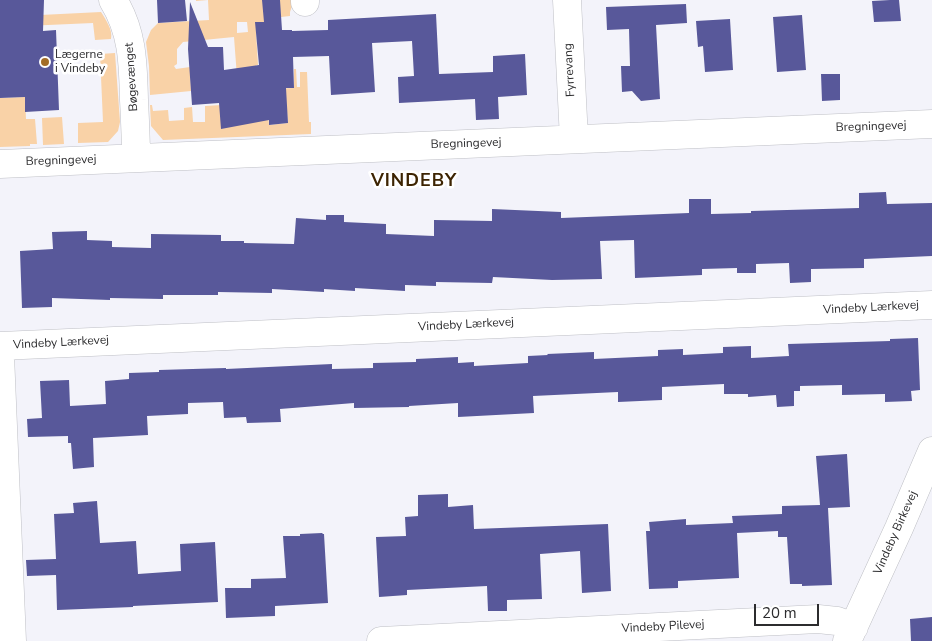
<!DOCTYPE html>
<meta charset="utf-8">
<style>
body{margin:0}
#map{position:relative;width:932px;height:641px;overflow:hidden;background:#f3f3fa;font-family:"Nunito Sans",sans-serif}
canvas{display:block}
.scale{position:absolute;left:754px;top:604px;width:65px;height:22px;box-sizing:border-box;border:2px solid #2c2c2e;border-top:0;padding-left:6px;font-size:15px;line-height:18px;white-space:nowrap;color:#2c2c2e;-webkit-text-stroke:4px #fff;paint-order:stroke}
</style>
<div id="map">
<canvas width="932" height="641"></canvas>
<div class="scale">20 m</div>
</div>
<script>
const c = document.querySelector('canvas').getContext('2d');
c.lineJoin = 'round';
function fillPath(path, color) {
  c.fillStyle = color;
  c.fill(path, 'evenodd');
}
function strokePath(path, color, width, dash) {
  c.strokeStyle = color;
  c.lineWidth = width;
  c.lineCap = dash ? 'butt' : 'round';
  c.setLineDash(dash || []);
  c.stroke(path);
}
function label(font, color, halo, rows, align = 'center') {
  c.font = font + ' "Nunito Sans",sans-serif';
  c.lineWidth = 5;
  c.setLineDash([]);
  c.textBaseline = 'middle';
  c.strokeStyle = halo;
  c.fillStyle = color;
  for (const [text, x, y, turn = 0] of rows) {
    c.save();
    c.translate(x, y);
    c.rotate((+turn || 0) * Math.PI / 180);
    c.textAlign = isNaN(turn) ? turn : align;
    if (halo) c.strokeText(text, 0, 0);
    c.fillText(text, 0, 0);
    c.restore();
  }
}
const green = new Path2D(`
 M196,0H294L290,12V16L272,18L256,32L258,65H256L267,89L294,88V69H296L297,87H300V72H307L309,122H311V134L163,140L151,126L150,105H152L153,111L168,110L169,121L184,120V108L192,107L193,122H205V106L237,104V77L234,37L183,42L177,49V64L174,66L176,69L190,67L191,91L150,95L149,66L146,42L151,30L158,23L209,20L208,0L196,1ZM237,22H247L248,32L237,33ZM287,111L288,123L269,125L268,112Z
 M101,12C106,20 113,30 111,39L95,40L93,23L3,27L0,17Z
 M115,53L120,122L118,131L108,142L78,143V123L103,122L100,54Z
 M25,97L26,119H35L37,144H30V146L0,147V98Z
 M62,117L64,144L43,145L42,118Z`);
const building = new Path2D(`
 M0,0H44L43,31L56,30L59,110L25,112V97L0,98Z
 M157,0H185L187,21L158,23Z
 M262,0H280L282,30H292V31L328,30V20L436,14L439,74L493,72V56L525,54L527,95L498,97L499,119L476,120L475,99L399,103L398,77L414,76L412,41L372,43L375,92L331,95L329,56L293,57L294,88H286L288,123L269,125V120L221,129L219,103L192,105L188,49L190,2L208,47H223L224,70L259,65L255,22H264Z
 M890,0H899L901,21L874,22L872,1Z
 M686,4L687,23L656,25L660,99L641,101L632,91L622,92L621,66H630L629,29L607,30L606,7Z
 M802,15L806,70L777,72L773,17Z
 M730,19L733,70L705,72L703,46L698,47L696,21Z
 M821,74H840V100L822,101Z
 M886,192L887,204L932,203V256L864,259V268L811,269V282L790,283L789,263L756,264V273H737V268L702,269V275L635,278L634,240L600,241L602,279L552,280L493,277L492,283L436,282V286L405,285V291L355,288V291L324,289V292L272,289V293L218,292V295H163V299L110,298V300L52,298V307L22,308L20,251L53,249L52,232L87,231V240L112,241V247L151,248V234L221,235V241H244V243L294,244L296,218L326,220V215H344V222L386,224V234L434,236V220L492,221V209L561,212V218L689,213V199H711V214L751,213V211L859,208V193Z
 M918,338L920,390L911,391L912,401L885,402V394L842,395V385L800,386V391H794V406L777,407L776,395L748,397V394H724V384L662,387V400L618,402V392L533,396L534,413L458,417V403L409,406V407L354,408V403L280,409L281,422L247,423L246,417L224,418L223,402L188,403V414L147,416L148,435L93,438L94,467L73,469L71,443H68V436L28,437L27,419L42,418L40,381L69,380L70,406L106,404L105,381L129,379V373L159,372V370L226,368V369L332,364V369L373,368V363L416,362V359L458,357V363L474,362V366L528,363V356L548,355L547,354L594,352V359L658,356V350L683,349V355L723,353V347L751,346V358L789,356L788,344L890,341V339Z
 M847,454L850,507L828,508L832,585L802,586V584H790L787,537H778V531L737,533L739,578L678,581V588L649,589L646,531H650L649,522L686,519V525L733,523L732,516L782,514V506L820,505L816,456Z
 M448,494V507L473,505L474,529L608,524L611,591L582,593L580,551L540,554L542,599L507,600V611H488L487,586L407,590V595L379,597L376,537L406,536L405,517L418,516V495Z
 M97,501L100,543L136,541L138,574L181,571L180,544L215,542L218,602L133,606V607L57,610L56,575L27,576L26,560L56,559L54,514L74,513L73,503Z
 M322,533L323,534H324L328,603L275,606V616L226,618L225,588H251V579L286,578L283,536H300V534Z
 M932,617V641H911L910,619Z`);
const minor = new Path2D(`
 M113,0C133,32 133,64 134,100C135,120 136,139 136,158
 M305,0V2
 M567,0L574,139
 M0,164L932,124
 M0,346L932,305
 M0,355L12,641
 M381,641L818,619L837,621L854,627
 M847,641L899,528L932,451`);
const markers = [
 [45,62,5,"#a26c27"]
];
const poiNames = [
 ["Lægerne",55,55],
 ["i Vindeby",55,69]
];
const streetNames = [
 ["Fyrrevang",570,70,-93],
 ["Bøgevænget",132,77,-94],
 ["Bregningevej",871,127,-2],
 ["Bregningevej",466,144,-2],
 ["Bregningevej",61,161,-2],
 ["Vindeby Lærkevej",871,308,-3],
 ["Vindeby Lærkevej",466,325,-3],
 ["Vindeby Lærkevej",61,343,-3],
 ["Vindeby Birkevej",896,533,-66],
 ["Vindeby Pilevej",663,627,-3]
];
const districtNames = [
 ["VINDEBY",414,182]
];
fillPath(green, '#f9d2a7');
fillPath(building, '#58589a');
strokePath(minor, '#bebfc5', 29);
strokePath(minor, '#fff', 28);
for (const [x, y, r, color] of markers) {
  const dot = new Path2D();
  dot.arc(x, y, r, 0, 2 * Math.PI);
  c.fillStyle = color;
  c.fill(dot);
  strokePath(dot, '#fff', 2);
}
label('12px', '#2c2c2e', '#fff', poiNames, 'left');
label('12px', '#2c2c2e', '#fff', streetNames);
c.letterSpacing = '1px';
label('bold 18px', '#3d2402', '#fff', districtNames);
c.letterSpacing = '0px';
</script>
